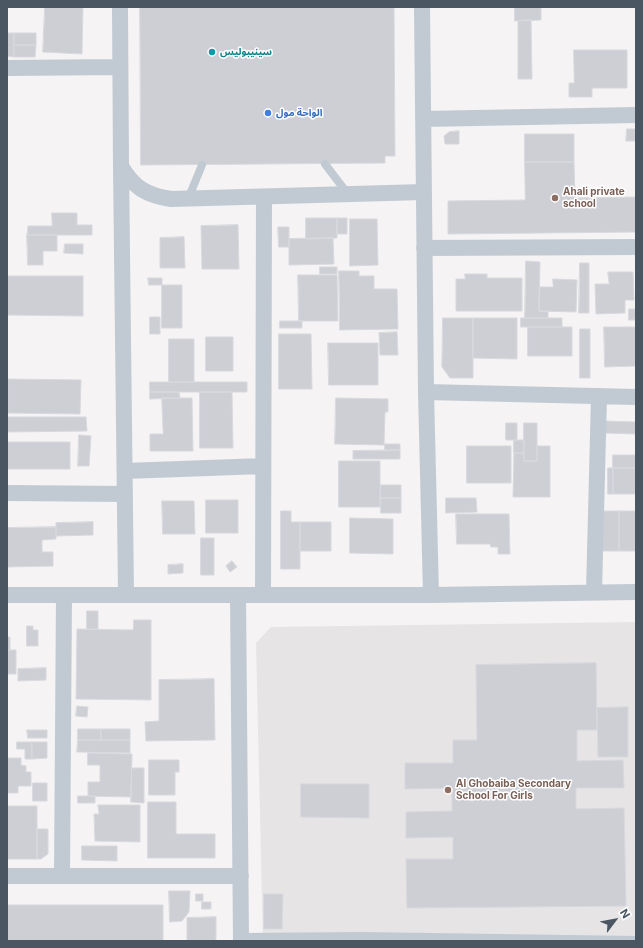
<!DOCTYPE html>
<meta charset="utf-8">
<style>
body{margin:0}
#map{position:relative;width:643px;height:948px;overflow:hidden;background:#f5f3f3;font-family:Inter,sans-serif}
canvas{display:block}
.frame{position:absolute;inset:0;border:8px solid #4a5661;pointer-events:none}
.north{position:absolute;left:595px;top:900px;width:40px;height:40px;-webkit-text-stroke:3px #fff;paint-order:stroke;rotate:58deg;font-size:11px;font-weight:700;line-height:16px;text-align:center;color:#4a5661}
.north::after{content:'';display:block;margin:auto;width:14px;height:18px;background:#4a5661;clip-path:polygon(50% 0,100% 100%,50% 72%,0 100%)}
</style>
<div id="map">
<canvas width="643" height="948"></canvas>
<div class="frame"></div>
<div class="north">N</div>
</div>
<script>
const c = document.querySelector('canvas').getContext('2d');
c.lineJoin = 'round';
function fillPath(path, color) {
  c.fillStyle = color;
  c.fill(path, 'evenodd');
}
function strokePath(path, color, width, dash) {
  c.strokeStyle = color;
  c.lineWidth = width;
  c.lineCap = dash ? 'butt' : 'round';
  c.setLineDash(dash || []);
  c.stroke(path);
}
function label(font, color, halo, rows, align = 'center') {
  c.font = font + ' Inter,"Noto Sans Arabic",sans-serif';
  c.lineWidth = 3;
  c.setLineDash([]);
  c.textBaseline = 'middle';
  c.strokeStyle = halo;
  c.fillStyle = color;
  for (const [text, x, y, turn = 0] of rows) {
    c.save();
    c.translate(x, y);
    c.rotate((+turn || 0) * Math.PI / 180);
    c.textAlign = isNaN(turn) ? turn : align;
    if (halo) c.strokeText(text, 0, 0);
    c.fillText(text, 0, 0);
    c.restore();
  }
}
const education = new Path2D(`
 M636,622V941H263L256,643L271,627Z`);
const building = new Path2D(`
 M45,7H83L82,54L43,52Z
 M140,7H394L395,156H385V163L141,165Z
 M515,7H541V20L515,21Z
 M531,20L532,79H518V21Z
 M7,33H14V57L7,56Z
 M14,33H36V45H14Z
 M14,45H36L35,57H14Z
 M574,50H627V88H592V97H569V83H574Z
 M627,129H636V141H626Z
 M459,131V144H445L444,136L449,132Z
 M525,134H574V162H525Z
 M525,162H574L575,198L636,197V232L448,234V201L525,200Z
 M52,213H77V225H92V235H27L28,226H52Z
 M306,218H337V238L306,239Z
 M337,218H347V234H337Z
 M350,219H377L378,265L350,266Z
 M238,225L239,269H202L201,226Z
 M278,227H289V247H279Z
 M27,235H57V251H43V265H28Z
 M184,237L185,268H160V238Z
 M333,238L334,264L289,265V239Z
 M65,244H83V254L64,253Z
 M526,261L540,262L539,311H548V318H525Z
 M580,263H589V313H579Z
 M320,267H337V274H320Z
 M339,271H359V276H374V289H397L398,329L340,330Z
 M608,272H633L634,300H625V313L596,314L595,284H609Z
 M465,274H487V278H522V311H456V279H465Z
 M298,275H337L338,321H299Z
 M7,276H83V316L7,315Z
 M148,278H162V285H149Z
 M553,279L577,280L576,312L539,311V287H553Z
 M162,285H182V328H162Z
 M629,309H636V320H629Z
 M150,317H160V334H150Z
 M443,318H473V378H450L442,367Z
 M473,318H517V359L473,358Z
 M521,318H562V327H521Z
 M280,321H302V328H280Z
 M528,327H572V356H528Z
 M604,327H636V366L605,367Z
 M580,329H590V378H580Z
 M397,332L398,355H380L379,333Z
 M279,334H311L312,389H279Z
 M206,337H233V371H206Z
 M169,339H194V382H169Z
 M328,343H378V385H329Z
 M8,379L81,380L80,414L8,413Z
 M150,382H247V392H150Z
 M150,392H179L180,398L150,399Z
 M200,392H232L233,448H200Z
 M162,398H192L193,451H150V434H163Z
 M336,398L388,399V412H385L384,445L335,444Z
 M7,417H86L87,431L7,432Z
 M604,421L636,422V434L604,433Z
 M506,423H517V440H506Z
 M524,423H537V461H524Z
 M79,435L91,436L89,466H78Z
 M514,440H524V453H514Z
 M7,442H70V469H7Z
 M385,444H400V450L385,451Z
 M467,446H511V483H467Z
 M537,446H550V497H513L514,453H524V461H537Z
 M400,450V459H353V451Z
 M613,455H636V468H613Z
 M339,461H380V507H339Z
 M608,468H613V494H608Z
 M613,468H636V494H613Z
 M381,485H401V498H381Z
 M381,498H401V513H381Z
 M446,498H476L477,512L446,513Z
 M206,500H238V533H206Z
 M162,501H194L195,534H163Z
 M281,511H291V522H300V569H281Z
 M603,511H619V551H603Z
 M619,511H636V551H619Z
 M456,514H509L510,554H498V547H491L490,544H457Z
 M350,518L393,519V554L350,553Z
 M93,522V535L56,536V523Z
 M300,522H331V551H300Z
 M56,527V539L42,540V552H53V566L7,567V528Z
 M201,538H214V575H201Z
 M232,561L237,567L230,572L226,566Z
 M183,564V573L168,574V565Z
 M87,611H98V629H87Z
 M134,620H151V700L76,699L77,629L133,630Z
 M27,626H33V630H38V646H27Z
 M7,637H10V650H7Z
 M7,650H16V674H7Z
 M596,663L597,730H577V761L623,760L624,788H576V809L624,808L626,906L407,908L406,859H453V837L406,838V812L452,811V788L405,789V763H453V740H477L476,665Z
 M46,668V680L18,681V669Z
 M214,679L215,740L146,741L145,722L159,721V680Z
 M77,706L88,707L87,717L76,716Z
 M628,707V757H598L597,708Z
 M78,729H101V740H78Z
 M101,729H130V740H101Z
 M27,730H47V738H28Z
 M78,740H130V753L77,752Z
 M17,742H32V759H25V749H17Z
 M32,742H47V758L32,759Z
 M88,753L132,754L131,797L88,796V782H100V765H88Z
 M7,758H21V765L26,766V772H31V786H18V793H7Z
 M149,760H179V772H175V795H149Z
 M132,768H144V803L131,802Z
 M33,783H47V801H33Z
 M301,784H369V818L301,817Z
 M78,796H95V803H78Z
 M148,802H176V834H215V858H148Z
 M98,805H140V842L95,841L94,814H99Z
 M7,806H37V859H7Z
 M37,829H48V854L41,859H37Z
 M82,846H117V861L82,860Z
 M169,891H190L189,912L182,921L170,922Z
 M196,894H203V901H196Z
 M264,894H283L282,929H264Z
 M202,902H211V909H202Z
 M7,905H163V941H7Z
 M216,917V941H187V918Z`);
const lane = new Path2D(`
 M325,164L344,189L349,193
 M188,199L202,165
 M241,937L362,936L636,940`);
const street = new Path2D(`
 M120,7L121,166C134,188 146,195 171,199L424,192
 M422,7L426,392L431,595
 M7,68L120,67
 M423,119L636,115
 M121,166L126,595
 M424,248L636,247
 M426,392L636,397
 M125,471L263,466
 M7,493L125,494
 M594,592L599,396
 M7,595H431L636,592
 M238,595L241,941
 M263,595L264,197
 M7,876H241
 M62,876L64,595`);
const markers = [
 [212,52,4,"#0f9aa8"],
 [268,113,4,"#3f7fe0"],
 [555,198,4,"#8d6e63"],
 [448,790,4,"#8d6e63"]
];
const cultureNames = [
 ["سينيبوليس",220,52]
];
const shopNames = [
 ["الواحة مول",276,113]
];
const educationNames = [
 ["Ahali private",563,192],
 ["school",563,204],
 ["Al Ghobaiba Secondary",456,784],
 ["School For Girls",456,796]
];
fillPath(education, '#e6e4e5');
fillPath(building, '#cdcfd5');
strokePath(building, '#d7d9de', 1);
strokePath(lane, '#c1cad2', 8);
strokePath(street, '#c1cad2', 16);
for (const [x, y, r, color] of markers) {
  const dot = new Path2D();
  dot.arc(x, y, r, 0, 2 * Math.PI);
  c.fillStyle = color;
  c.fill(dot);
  strokePath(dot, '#fff', 1.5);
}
label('bold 10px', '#0d838f', '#fff', cultureNames, 'left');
label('bold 10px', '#366cbe', '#fff', shopNames, 'left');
label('bold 10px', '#785e54', '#fff', educationNames, 'left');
</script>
